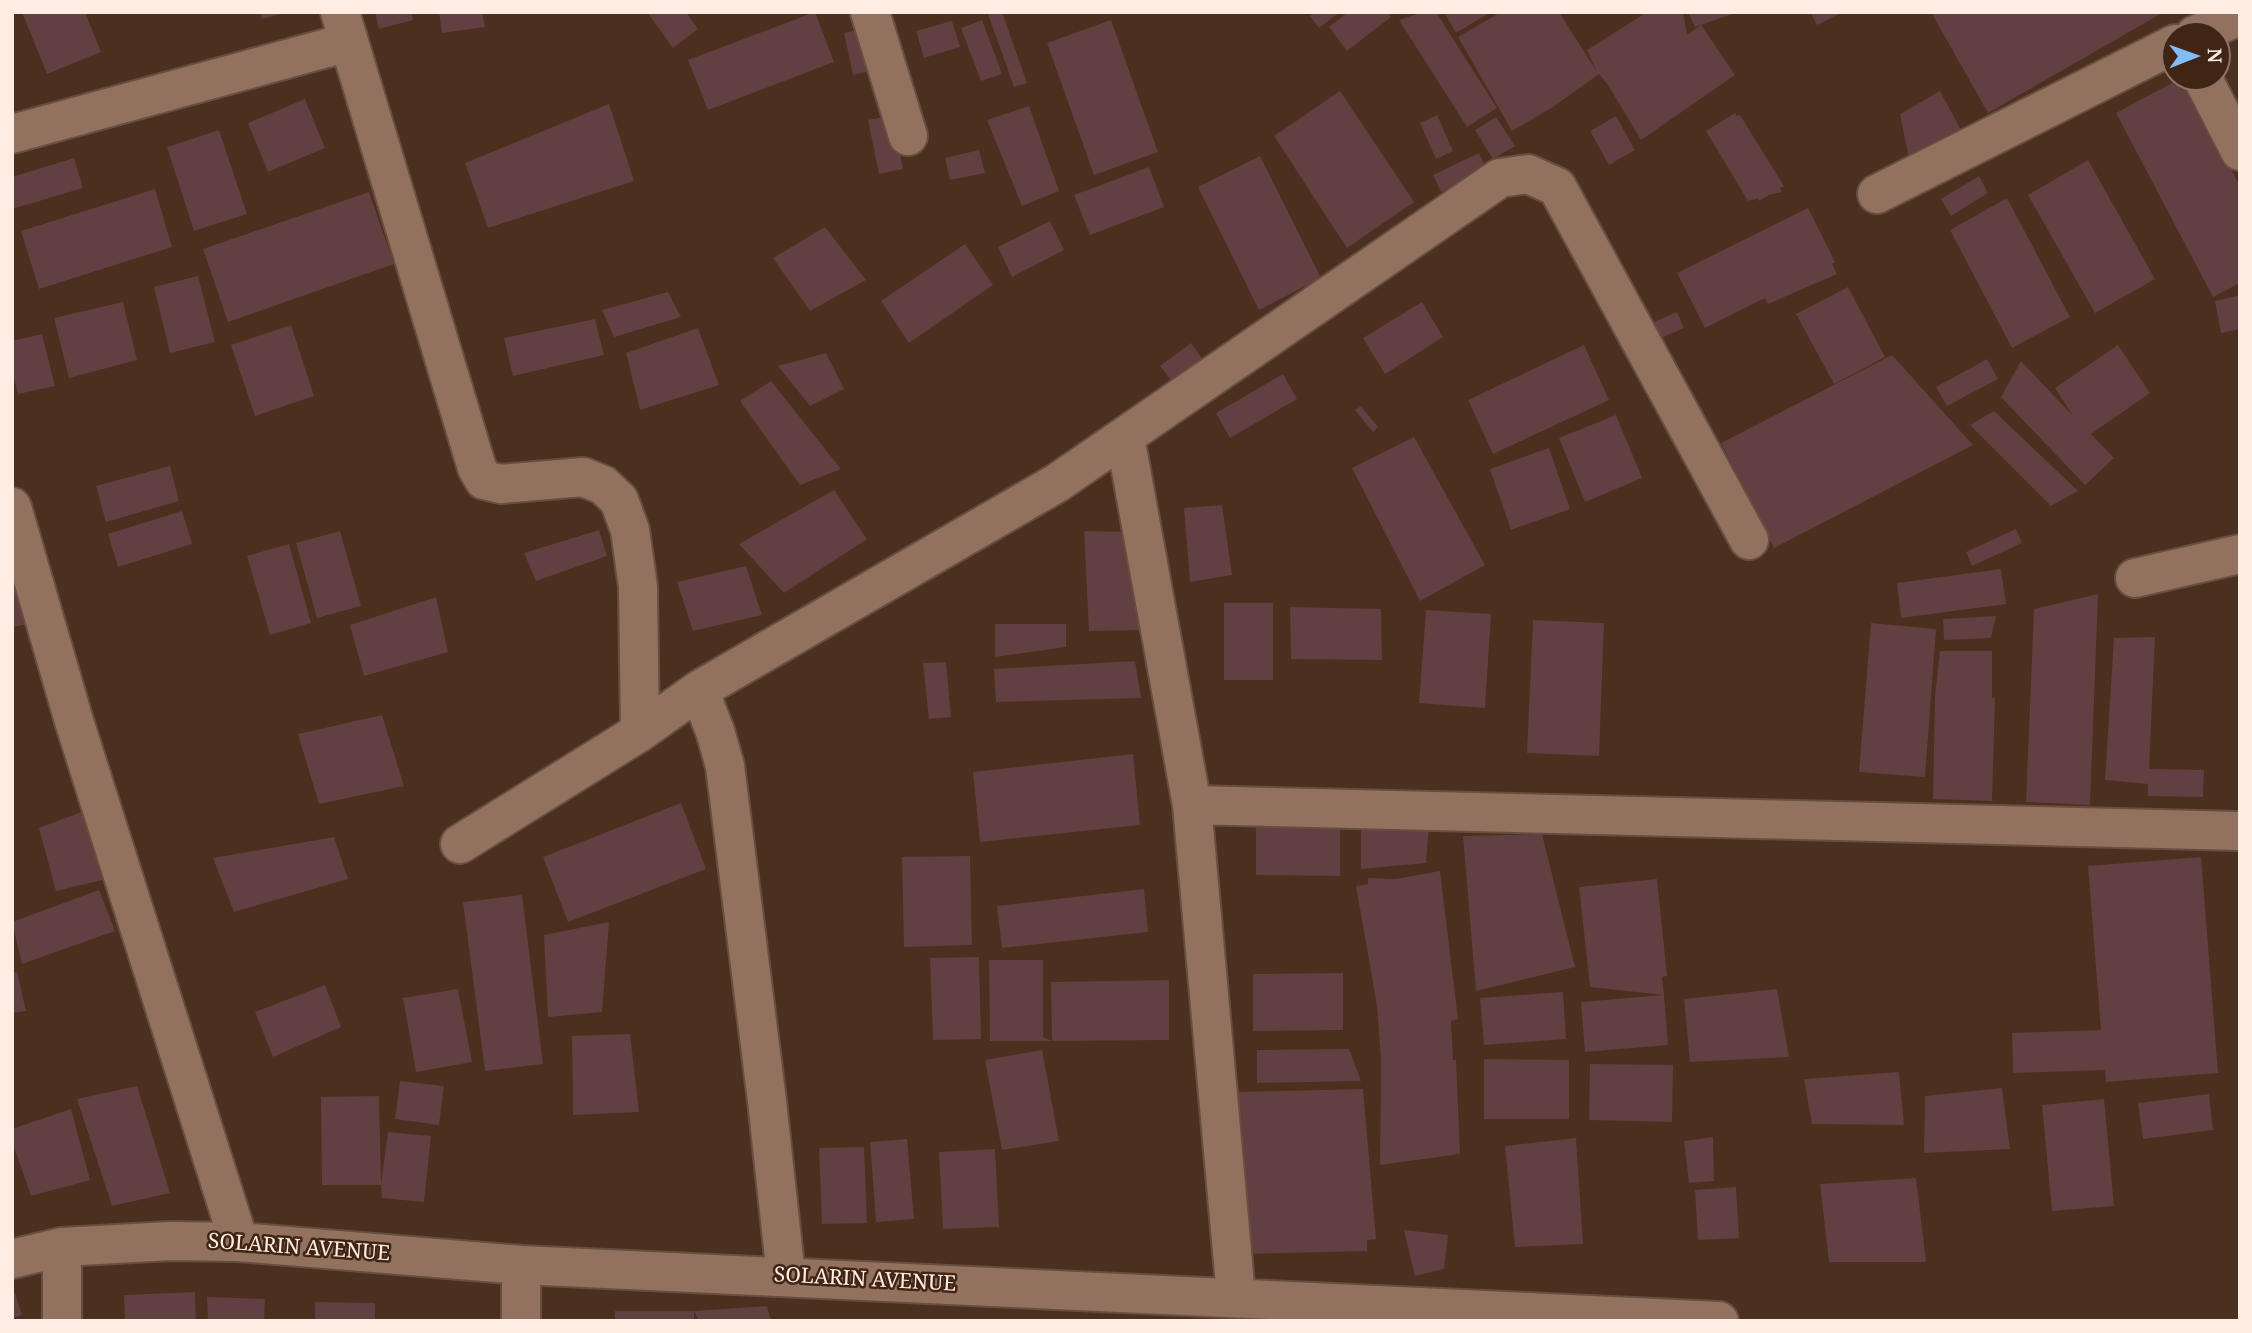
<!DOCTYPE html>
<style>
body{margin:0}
#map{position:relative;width:2252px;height:1333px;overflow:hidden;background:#4b2f1f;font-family:"Noto Serif",serif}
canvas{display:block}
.frame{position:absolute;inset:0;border:14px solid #ffece2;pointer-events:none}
.north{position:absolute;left:2161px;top:21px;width:70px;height:70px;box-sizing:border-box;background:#402515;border:2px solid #8c7567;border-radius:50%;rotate:89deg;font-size:19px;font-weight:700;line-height:28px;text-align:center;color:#ffece2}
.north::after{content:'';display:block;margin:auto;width:24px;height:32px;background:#82bcfa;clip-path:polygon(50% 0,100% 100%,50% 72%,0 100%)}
</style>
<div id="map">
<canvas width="2252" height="1333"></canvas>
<div class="frame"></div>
<div class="north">N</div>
</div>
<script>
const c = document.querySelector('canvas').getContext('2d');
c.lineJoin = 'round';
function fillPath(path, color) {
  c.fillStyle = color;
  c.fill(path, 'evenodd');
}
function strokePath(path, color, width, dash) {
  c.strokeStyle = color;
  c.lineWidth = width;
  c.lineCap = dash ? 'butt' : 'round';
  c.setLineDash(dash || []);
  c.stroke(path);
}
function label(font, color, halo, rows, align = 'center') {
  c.font = font + ' "Noto Serif",serif';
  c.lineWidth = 5;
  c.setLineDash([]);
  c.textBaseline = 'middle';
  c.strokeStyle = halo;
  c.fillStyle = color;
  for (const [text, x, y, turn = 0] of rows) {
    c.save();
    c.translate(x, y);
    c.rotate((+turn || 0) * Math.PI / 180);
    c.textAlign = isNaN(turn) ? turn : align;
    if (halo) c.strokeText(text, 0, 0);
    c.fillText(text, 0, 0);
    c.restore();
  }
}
const building = new Path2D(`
 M22,12H85L101,52L47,74Z
 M260,12H284V13L262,19Z
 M375,12H411L413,20L379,29Z
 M439,12H482L485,27L442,33Z
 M647,12H686L698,29L673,48Z
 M815,12L834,62L708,110L688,60Z
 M991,12H1002L1027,83L1014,87L988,14Z
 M1315,12H1340L1319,28L1310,16Z
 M1348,12H1387L1391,17L1347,51L1329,27Z
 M1423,12H1436L1497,108L1467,127L1399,20Z
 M1444,12H1491L1456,33Z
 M1501,12H1559L1597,72L1587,50L1647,12H1683L1687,35L1701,25L1695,27L1688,12H1738L1701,25L1735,75L1641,140L1608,85L1599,74L1553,107L1512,131L1458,37Z
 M1810,12H1843L1817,25Z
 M1931,12H2164L1988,113Z
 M982,20L1002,74L981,81L961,28Z
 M1111,20L1158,152L1094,175L1047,43Z
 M952,21L960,47L924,58L916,31Z
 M865,28L873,70L853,75L844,33Z
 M2183,77L2240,186V283L2213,297L2116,113Z
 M1340,91L1414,202L1347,248L1274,136Z
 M1940,91L1961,130L1909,159L1900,114Z
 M305,99L325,148L268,172L248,123Z
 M609,104L634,181L488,228L465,163Z
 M1029,106L1059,191L1022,206L987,120Z
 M1735,113L1737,116L1740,115L1784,186L1780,188L1782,192L1769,195L1759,201L1758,198L1748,201L1706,131Z
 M892,115L903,169L879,174L868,120Z
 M1437,115L1453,151L1436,159L1420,123Z
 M1616,116L1635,150L1609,165L1590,131Z
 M1496,117L1515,146L1493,159L1475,130Z
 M219,130L247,214L194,231L167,147Z
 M979,150L985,173L950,180L945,158Z
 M1479,153L1487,171L1441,192L1433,175Z
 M1260,156L1321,278L1259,310L1198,187Z
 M74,158L83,188L12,209V177Z
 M2088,160L2155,279L2095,313L2028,195Z
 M1149,167L1164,207L1090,235L1074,195Z
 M1979,176L1988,193L1951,216L1941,199Z
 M155,189L172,247L39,289L21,231Z
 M369,192L394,264L228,322L203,249Z
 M2007,198L2070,317L2012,348L1950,230Z
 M1808,208L1835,262L1832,264L1837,274L1768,304L1765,298L1705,328L1677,273Z
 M1050,221L1064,250L1012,277L998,247Z
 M825,227L866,280L810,311L773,258Z
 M965,244L993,285L909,343L881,301Z
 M198,276L215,342L170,353L154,287Z
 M1848,287L1885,357L1834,384L1796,314Z
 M668,292L681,317L614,337L602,310Z
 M2240,295V329L2221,333L2215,301Z
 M123,302L137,360L69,378L54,318Z
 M1422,302L1443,337L1385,374L1363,338Z
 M1677,312L1684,328L1661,338L1654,322Z
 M595,319L604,355L513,376L504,338Z
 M291,325L314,396L255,416L231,345Z
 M698,328L719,385L640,410L626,353Z
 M42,334L55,386L18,394L12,370V341Z
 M1191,343L1203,360L1173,383L1160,366Z
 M1584,345L1609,400L1493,454L1468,400Z
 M2118,345L2150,393L2091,434L2114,458L2085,485L2001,397L2021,361L2073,416L2055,388Z
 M826,353L844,389L810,406L778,366Z
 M1892,355L1973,445L1774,548L1721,443Z
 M1987,359L1998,379L1947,406L1936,387Z
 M1283,374L1297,399L1230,438L1216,413Z
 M771,381L841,469L800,485L740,401Z
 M1361,406L1378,427L1373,432L1355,410Z
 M1994,411L2078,491L2051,506L1970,425Z
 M1616,415L1642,478L1585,502L1559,438Z
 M1414,437L1485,565L1420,601L1352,468Z
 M1549,448L1570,509L1511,530L1490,469Z
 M170,466L179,501L106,522L96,486Z
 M834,490L867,539L784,593L739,544Z
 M1222,505L1232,575L1190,582L1184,508Z
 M182,511L192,544L118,567L108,534Z
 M2016,529L2022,543L1972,566L1966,552Z
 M12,530L33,623L12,627Z
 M599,530L607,556L536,581L524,553Z
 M340,531L361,606L317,618L296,543Z
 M1084,531L1134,532L1143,630L1089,631Z
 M289,544L311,623L270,635L247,556Z
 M746,566L762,615L693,631L677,582Z
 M2001,569L2006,604L1901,618L1897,583Z
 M2098,594L2090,805L2026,802L2034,609Z
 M436,597L448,652L364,676L350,625Z
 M1224,603H1273V680H1224Z
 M1290,607L1381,609L1382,660L1291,659Z
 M1426,610L1491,614L1485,708L1419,703Z
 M1996,616L1991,638L1944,640L1943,619Z
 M1533,620L1604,623L1599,756L1527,753Z
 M1871,623L1936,629L1925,777L1859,772Z
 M995,624H1066V647L995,657Z
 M2155,637L2149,769L2204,770L2203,797L2148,796V784L2105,780L2114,638Z
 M1940,651H1992V698H1995L1992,801L1933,799L1935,696Z
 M1135,661L1141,698L996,702L994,669Z
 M946,662L951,717L929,719L923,663Z
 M382,715L404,786L319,804L298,734Z
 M1133,754L1140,825L980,842L973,772Z
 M681,803L706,869L568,922L543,857Z
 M92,808L111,878L56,891L39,828Z
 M1256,825L1340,826V876L1256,875Z
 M1361,826H1429L1426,863L1361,869Z
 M1542,834L1575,967L1476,991L1463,836Z
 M334,837L348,879L234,912L213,858Z
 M970,856L972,945L904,947L902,857Z
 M2201,857L2218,1073L2106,1082L2105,1070L2013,1073L2012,1033L2101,1030L2088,866Z
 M1440,871L1458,1019L1451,1021L1453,1060H1456L1460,1154L1380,1165L1381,1061L1377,1006L1356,886L1368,884V878L1396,879Z
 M1657,879L1667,976L1662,977L1664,995L1590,987L1579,887Z
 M1144,889L1148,932L1002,948L997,906Z
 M99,890L115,931L22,964L12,922Z
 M522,895L543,1064L485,1071L463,902Z
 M609,922L602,1012L548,1017L544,935Z
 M979,957L981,1039L933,1040L930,958Z
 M989,960H1043V1037L1052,1041H990Z
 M17,972L26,1011L12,1013V973Z
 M1343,973V1030L1253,1031V974Z
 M1169,980V1040L1052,1041L1051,982Z
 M325,985L341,1027L273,1057L255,1012Z
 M458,989L472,1062L416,1072L403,998Z
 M1777,989L1789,1057L1690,1062L1684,999Z
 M1563,992L1566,1039L1484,1045L1480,998Z
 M1664,995L1668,1045L1585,1052L1581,1002Z
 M630,1034L639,1112L573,1115L572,1036Z
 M1349,1049L1361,1081L1257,1083V1050Z
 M1042,1050L1059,1141L1002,1150L985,1060Z
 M1484,1059L1569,1060V1119H1484Z
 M1590,1064L1673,1065L1672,1122L1589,1120Z
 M1899,1072L1904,1125L1812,1124L1804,1079Z
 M400,1081L444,1086L439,1125L395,1119Z
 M137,1086L170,1193L112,1206L77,1099Z
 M2002,1088L2010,1149L1924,1153L1925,1096Z
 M1363,1089L1376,1239L1367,1240V1251L1243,1254L1238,1092Z
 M2209,1094L2213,1130L2143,1139L2138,1103Z
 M379,1096L381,1185H322L321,1097Z
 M2104,1099L2114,1206L2052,1211L2042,1105Z
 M71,1109L90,1180L31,1196L12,1141V1129Z
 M388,1132L431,1136L424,1202L382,1198L381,1185Z
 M1713,1137L1714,1181L1689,1183L1684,1141Z
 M1576,1138L1583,1244L1515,1247L1505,1146Z
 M907,1139L914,1219L876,1222L870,1142Z
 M864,1147L867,1223L822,1224L819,1148Z
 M995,1149L999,1227L943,1229L939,1152Z
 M1916,1178L1926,1262H1829L1820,1184Z
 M1736,1187L1739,1238L1698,1240L1695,1190Z
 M1404,1230L1448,1235L1444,1269L1415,1276Z
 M195,1292L196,1321H125L124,1295Z
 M15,1293L22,1315L12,1318V1294Z
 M207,1297L265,1299L264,1321H208Z
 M315,1302L375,1303V1321H315Z
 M767,1306L771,1321H699L694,1311V1321H615V1311H694Z`);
const minor = new Path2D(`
 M340,12L477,468L484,480L501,484L583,477L603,485L619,500L630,530L638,587L640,732
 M870,12L908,136
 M2195,35L2240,16
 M2202,77L2240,151
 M12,134L349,42
 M1877,194L2175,44
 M1125,437L1192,805L1236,1296
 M12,507L74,721L239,1242
 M2135,578L2240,554
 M699,690L715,731L725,766L767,1101L786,1276
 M1192,805L2240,831
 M460,844L640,732L699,690L1057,483L1500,178L1528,174L1557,187L1749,540
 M62,1247V1321
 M12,1259L62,1247L170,1241L239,1242L521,1265L1719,1321
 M521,1321V1265`);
const streetNames = [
 ["SOLARIN AVENUE",299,1248,4],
 ["SOLARIN AVENUE",865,1280,3]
];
fillPath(building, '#623f40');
strokePath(minor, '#664e40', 42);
strokePath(minor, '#92715f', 38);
label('21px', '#ffece2', '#402515', streetNames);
</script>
